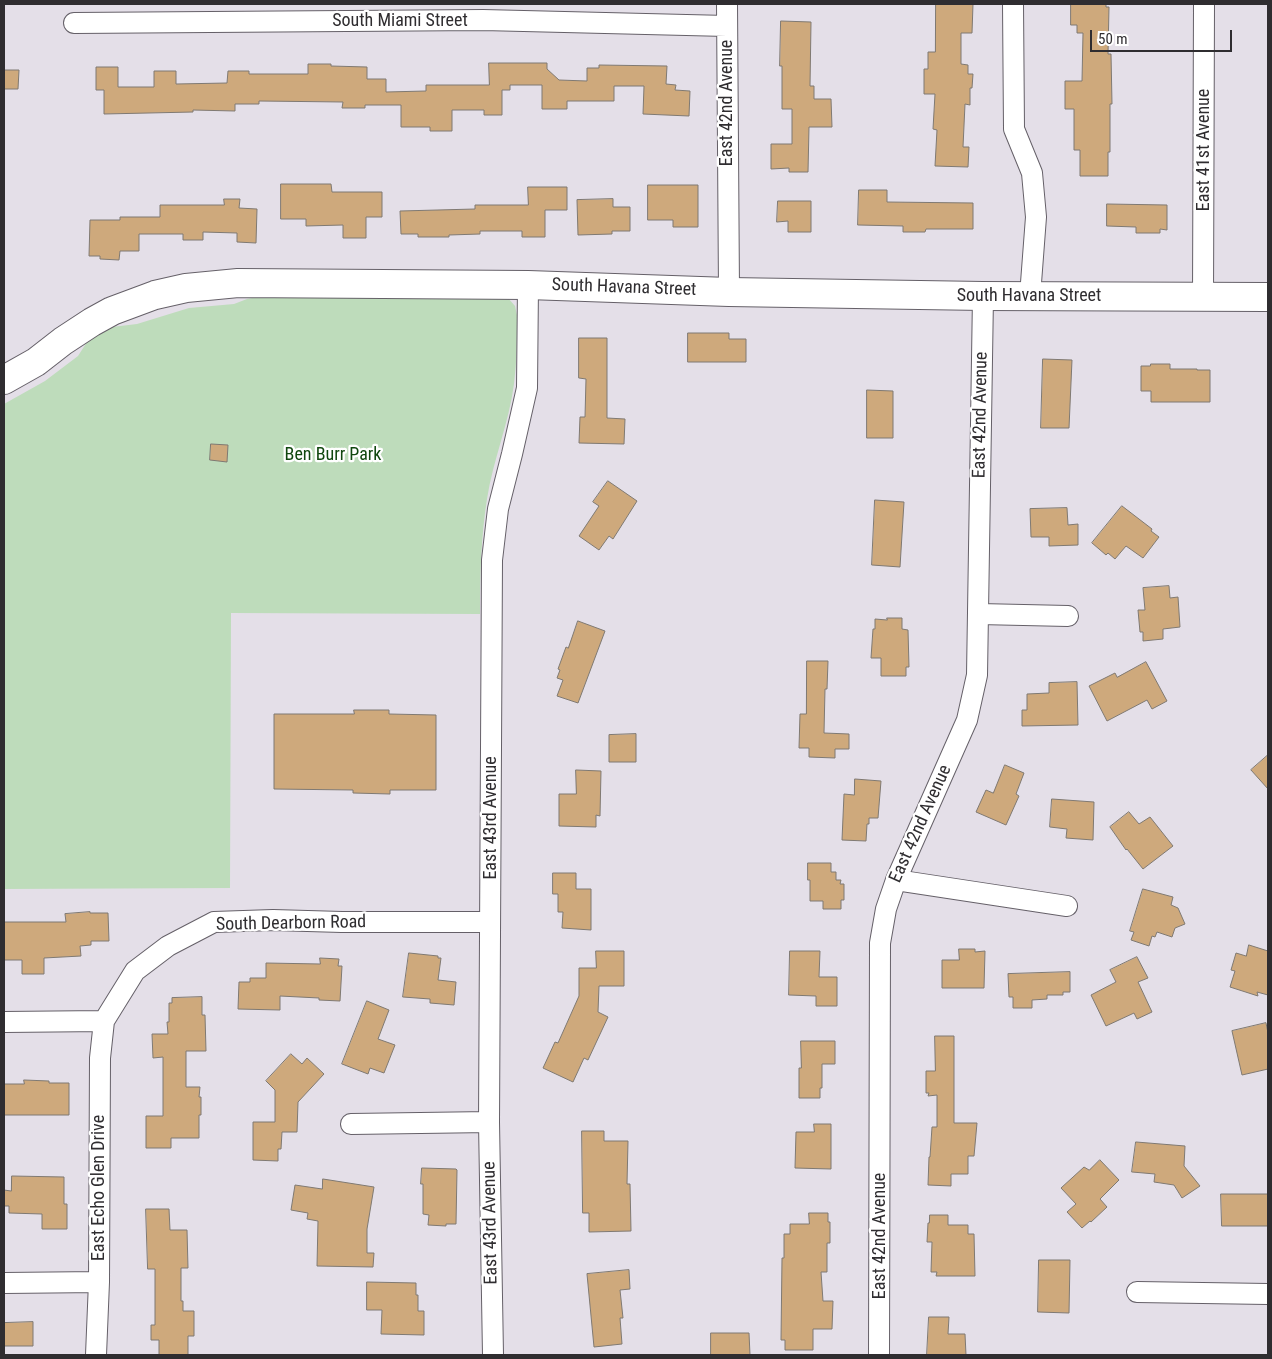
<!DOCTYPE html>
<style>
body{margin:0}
#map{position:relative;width:1272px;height:1359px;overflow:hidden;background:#e4dfe8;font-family:"Roboto Condensed",sans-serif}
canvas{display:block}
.frame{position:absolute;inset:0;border:5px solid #2f2d30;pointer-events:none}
.scale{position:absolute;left:1090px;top:30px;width:142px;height:22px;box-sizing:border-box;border:2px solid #2f2d30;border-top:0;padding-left:6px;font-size:15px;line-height:18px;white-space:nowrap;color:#2f2d30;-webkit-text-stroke:4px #fff;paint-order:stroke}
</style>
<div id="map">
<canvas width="1272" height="1359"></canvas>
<div class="frame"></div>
<div class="scale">50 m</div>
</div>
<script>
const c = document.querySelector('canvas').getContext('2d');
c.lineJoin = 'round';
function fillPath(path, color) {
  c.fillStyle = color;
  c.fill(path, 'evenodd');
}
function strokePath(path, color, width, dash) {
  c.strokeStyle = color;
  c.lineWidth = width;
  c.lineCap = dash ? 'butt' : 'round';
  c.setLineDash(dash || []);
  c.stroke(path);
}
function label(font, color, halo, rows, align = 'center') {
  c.font = font + ' "Roboto Condensed",sans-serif';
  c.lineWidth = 4.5;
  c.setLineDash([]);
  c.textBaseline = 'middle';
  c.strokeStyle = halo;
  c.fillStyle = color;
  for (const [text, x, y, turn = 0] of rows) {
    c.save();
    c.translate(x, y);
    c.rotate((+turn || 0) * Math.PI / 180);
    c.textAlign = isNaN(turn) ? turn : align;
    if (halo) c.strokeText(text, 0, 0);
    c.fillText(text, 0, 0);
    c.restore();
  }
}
const green = new Path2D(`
 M257,297L508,298L515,306L517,315C517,338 517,361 514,384C509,423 493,460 487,499C481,537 480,575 480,614L231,613L230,888L4,889V404L45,381L78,356L87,342L112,327L137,324L189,308L234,304L247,299Z`);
const building = new Path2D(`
 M936,4H973L972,33H961V64L968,65V74H973L972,88H970V105L965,104L963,147H969L968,167L935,166L937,130L933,129L935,94H924V69H928V52H935Z
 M1071,4H1106V7H1109L1108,54H1111L1112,104H1110V152H1108V176H1080V150H1074V109H1065V81H1082L1083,33H1077V25H1071Z
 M781,21L811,22L810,86H814V99H831L832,127H809L808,172H789V168L771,169V144H792V109H782V66H780Z
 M489,63H547V69L559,80L587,81V68H599V65L667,66L666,84L676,85L675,90L690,91L689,116L643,114L644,86H614V101H567V109H542V85H510V90H502V115H484V110H452V131H430V127H401V105H365V108H342L343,102L259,101V104H235V111L193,110V112L104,114V90H96V67H118V87H154V71H176V84L227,83L228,71H249V74H308V64H331V66L367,67V79H386V92L426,91V85H489Z
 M4,70H19L18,89H4Z
 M281,184H331L332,192H382V217H366V238H343V225L306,226V219H281Z
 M648,185H698V227H673V220H648Z
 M528,187H567V210H545V237H522V231H480V234L449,235V237H418V234H401L400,211L475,209V205H528Z
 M859,190H887V202L973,203V229H926L925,232H903V226L858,225Z
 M224,199H240L239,208L257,209L256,243L237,242V233L203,232V240H183V234H139V251H120L119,260L100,259V256H89L90,220H120V217H160V205H224Z
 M613,199V207H630V231H612V234L578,235L577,200Z
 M778,201H811V232H788V221L777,222Z
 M1107,204L1167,205V230L1160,229V233H1136V227L1107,226Z
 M688,333H729V339H746V362H688Z
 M579,338H607V418L625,419L624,444L579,443L580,417H585L586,379L579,378Z
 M1043,359L1072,360L1069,428H1041Z
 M1151,364H1170V369H1197V370H1210V402H1151V391H1141V366H1150Z
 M867,390L893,391V438H867Z
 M211,444L228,445L227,462L210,460Z
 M608,481L637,501L613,539L609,536L599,550L579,536L599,506L593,502Z
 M875,500L904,502L900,567L872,565Z
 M1122,506L1152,529L1151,531L1159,537L1143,558L1126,546L1115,559L1108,553L1106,555L1092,543Z
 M1067,508L1068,525L1078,524V545L1049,546V537H1031L1030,509Z
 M1169,586L1170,598L1178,597L1180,627L1163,629V639L1143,641V632H1140L1138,610H1145L1143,588Z
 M887,618H902V629L908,630L909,667H906V676H881V658H871L873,629H875V619L887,620Z
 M578,621L605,631L578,703L557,696L563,680L557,678L560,670L558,669L566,647L568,648Z
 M807,661H828L827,689H825L824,733L849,734V749H835V758L809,757V748H799L800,714H806Z
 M1146,662L1167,701L1152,709L1147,700L1107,721L1089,686L1115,673L1117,677Z
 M1077,682L1078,725L1022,726V710H1027V694L1049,693V683Z
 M354,710H389V714L436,715V790H390V794L353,793V790L274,789V714H354Z
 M636,734V762H609V735Z
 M1268,755V789L1251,770Z
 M1005,765L1024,773L1016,794L1019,796L1006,825L976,812L986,790L993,793Z
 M576,770L601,771L600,816L596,815V827L559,826V794H576Z
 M855,779L881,781L878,818H869V824H867L866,841L842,840L844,794L854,795Z
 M1052,799L1094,802L1093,840L1066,838L1067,829L1050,827Z
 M1129,812L1139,824L1150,817L1173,846L1143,869L1127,849L1126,850L1110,827Z
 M808,863H831V872H836V880H841L840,884H844V900H841V909H823V901H810V880H808Z
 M553,873H576V889H591V930L562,928L563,912H558V894H553Z
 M1143,889L1173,897L1171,905L1178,908L1185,924L1175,928L1172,937L1157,932L1155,937L1152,936L1149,946L1131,940L1134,932L1130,931Z
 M90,912V913H108L109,941H91V945L80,946L81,956L44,958V974H22V960H4V922H66L65,914Z
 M1249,945L1268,951V995L1257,992L1258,996L1230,987L1235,971L1231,970L1236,953L1246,956Z
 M959,949H975V952L985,951L984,988H942V960H959Z
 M596,951H624V986H599L598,1012L608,1017L588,1060L584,1058L573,1082L543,1068L555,1042L558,1043L579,996V968H596Z
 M790,951H820L819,977H837V1006H816V996L789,995Z
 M409,953L438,956V958H441L438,980L456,982L454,1005L430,1003V999L403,997Z
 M1137,957L1148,978L1138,982L1152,1012L1137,1019L1134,1013L1106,1026L1091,995L1116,982L1110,970Z
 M320,958L339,959L338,966H342L340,1001L319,1000V998L280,996V1010L238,1009L239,982H250V978H266V963L320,964Z
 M1070,972V992H1063V995H1047V999L1032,1000V1008H1013V997H1009L1008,974Z
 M202,997V1015H205L206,1051H186V1087H200L199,1097H201V1115H199V1138H171V1148H146V1116H163V1057L153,1058L152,1034H168L167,1022H169V1003H172V998Z
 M367,1001L389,1010L378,1039L395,1045L384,1073L370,1068L368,1074L342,1064Z
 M1266,1023L1268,1033V1069L1242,1075L1232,1031Z
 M935,1036H954V1123H977L974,1156H968V1174H951V1186L928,1185L929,1157H930L932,1127H937V1095L928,1096L929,1093H926V1071H935Z
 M801,1041H835V1064H822V1088H820V1098H799V1068H801Z
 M291,1054L302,1064L307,1058L324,1074L298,1102L297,1132H282L281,1149H278V1161L253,1160V1122H275V1090L266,1081Z
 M24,1080L49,1081V1083H69V1115H4V1084H24Z
 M814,1124H831V1169L795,1168L796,1132H814Z
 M582,1131H604V1141H628L627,1184H630L631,1231L589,1232V1213H583Z
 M1136,1142L1185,1146L1184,1166L1200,1186L1182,1198L1174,1185L1154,1182L1155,1174L1132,1172Z
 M1100,1160L1119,1180L1100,1199L1107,1207L1091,1222L1090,1221L1082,1228L1067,1212L1076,1204L1061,1188L1084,1167L1089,1170Z
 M422,1168L456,1169L457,1170L456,1224H446V1226L428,1225L429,1215L423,1214V1184H421Z
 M12,1176L64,1177V1204H67V1229H42V1214L9,1213V1206H4V1190L11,1191Z
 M323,1179L374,1187L367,1229V1253H374L373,1267L317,1266L318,1221L307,1219L308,1213L291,1210L295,1185L322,1189Z
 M1221,1194H1268V1226H1222Z
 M146,1209H169L170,1230H187L188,1268H181V1301H183V1311H194V1336H188V1355H159V1340H151V1325H155V1269H148Z
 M809,1213H828V1222H830V1243H827V1272H821L823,1301H833L832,1329H813V1350H785V1340H781L782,1258H784V1234H790V1224H809Z
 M930,1215H948V1225H968V1234H974L975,1276H936L937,1272H931L932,1242H927L928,1223H929Z
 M1039,1260H1070L1069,1313L1038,1312Z
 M629,1270L630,1289L620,1290L623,1318H620L622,1344L594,1347L587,1274Z
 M367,1282L416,1283V1295H418V1311H424V1335L381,1334L382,1310H367Z
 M929,1317H949L948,1334H965L966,1355H927Z
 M33,1322V1346H4V1323Z
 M711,1333H749L750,1355H711Z`);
const street = new Path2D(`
 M727,4L729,292
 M1013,4L1014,129L1032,173L1036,217L1030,296
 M74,23L483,20L727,26
 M1203,297L1204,4
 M979,614L1068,616
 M896,880L1067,906
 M4,1022L104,1021
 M351,1124L489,1122
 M4,1283L99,1282
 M1137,1292L1268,1294
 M96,1355L99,1282L100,1058L104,1021L135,971L168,946L214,922L273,920L342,922H490
 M493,1355L489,1122L492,560L498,509L512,454L527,388L528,285
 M879,1355L880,943L886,909L896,880L967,720L977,675L983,296`);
const secondary = new Path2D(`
 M4,380L36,362L63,341L92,322L112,311L155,295L186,288L238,283L528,285L729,292L983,296L1268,297`);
const streetNames = [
 ["South Miami Street",400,21],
 ["East 42nd Avenue",727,103,-90],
 ["East 41st Avenue",1204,150,-90],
 ["South Havana Street",624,288,2],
 ["South Havana Street",1029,296],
 ["East 42nd Avenue",981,415,-89],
 ["East 43rd Avenue",491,818,-90],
 ["East 42nd Avenue",921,824,-66],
 ["South Dearborn Road",291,924,-1],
 ["East Echo Glen Drive",99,1188,-90],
 ["East 43rd Avenue",491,1223,-91],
 ["East 42nd Avenue",880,1236,-90]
];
const parkNames = [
 ["Ben Burr Park",333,455]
];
fillPath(green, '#bedcbb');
fillPath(building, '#cea97c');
strokePath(building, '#7f7972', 1);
strokePath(street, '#656068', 22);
strokePath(secondary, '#656068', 30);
strokePath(street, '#fff', 20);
strokePath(secondary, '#fff', 28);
label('18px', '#2f2d30', '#fff', streetNames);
label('18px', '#10470e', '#fff', parkNames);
</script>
